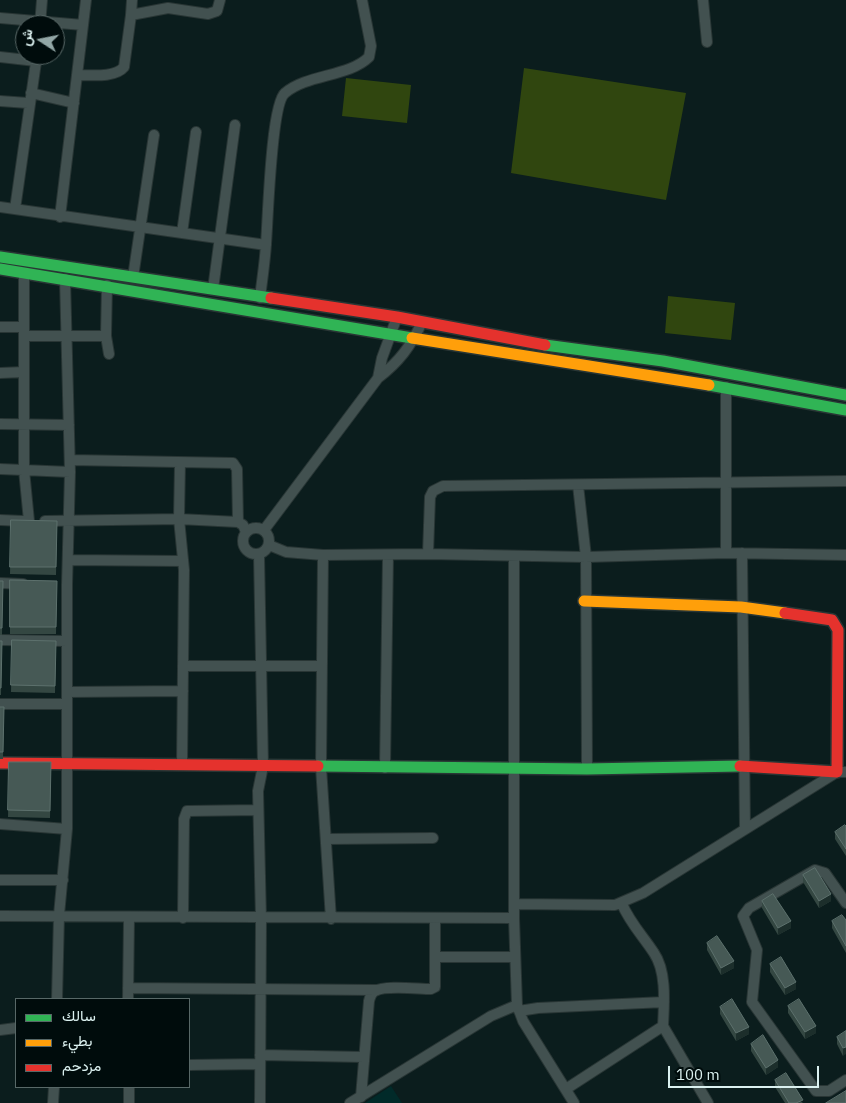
<!DOCTYPE html>
<meta charset="utf-8">
<style>
body{margin:0}
#map{position:relative;width:846px;height:1103px;overflow:hidden;background:#0b1d1d;font-family:"IBM Plex Sans",Vazirmatn,sans-serif}
canvas{display:block}
.legend{position:absolute;left:15px;top:998px;width:175px;height:90px;box-sizing:border-box;background:#000c0c;border:1px solid #586867;margin:0;padding:6px 9px;list-style:none;font-size:15px;color:#dbf1f0}
.legend li{display:flex;align-items:center;gap:10px;height:25px}
.legend b{width:25px;border:1px solid #586867}
.north{position:absolute;left:15px;top:15px;width:50px;height:50px;box-sizing:border-box;background:#000c0c;border:1px solid #586867;border-radius:50%;rotate:281deg;font-size:14px;font-weight:700;line-height:20px;text-align:center;color:#dbf1f0}
.north::after{content:'';display:block;margin:auto;width:18px;height:22px;background:#92a7a6;clip-path:polygon(50% 0,100% 100%,50% 72%,0 100%)}
.scale{position:absolute;left:668px;top:1066px;width:151px;height:22px;box-sizing:border-box;border:2px solid #dbf1f0;border-top:0;padding-left:6px;font-size:15px;line-height:18px;white-space:nowrap;color:#dbf1f0;-webkit-text-stroke:4px #000c0c;paint-order:stroke}
</style>
<div id="map">
<canvas width="846" height="1103"></canvas>
<ul class="legend">
<li><b style="height:6px;background:#30b455"></b>سالك</li>
<li><b style="height:6px;background:#ff9f0a"></b>بطيء</li>
<li><b style="height:6px;background:#e5322d"></b>مزدحم</li>
</ul>
<div class="north">ش</div>
<div class="scale">100 m</div>
</div>
<script>
const c = document.querySelector('canvas').getContext('2d');
c.lineJoin = 'round';
function fillPath(path, color) {
  c.fillStyle = color;
  c.fill(path, 'evenodd');
}
function strokePath(path, color, width, dash) {
  c.strokeStyle = color;
  c.lineWidth = width;
  c.lineCap = dash ? 'butt' : 'round';
  c.setLineDash(dash || []);
  c.stroke(path);
}
const built = new Path2D(`
 M391,1086L402,1103H365Z`);
const green = new Path2D(`
 M524,68L686,93L666,200L511,173Z
 M346,78L411,85L407,123L342,116Z
 M668,296L735,303L731,340L665,333Z`);
const street = new Path2D(`
 M703,0L707,42
 M131,15L132,0
 M0,18L83,25
 M40,25L42,0
 M0,57L36,61
 M77,75C91,75 115,78 124,67L131,15L168,8L208,14L217,11L220,0
 M31,93L74,103
 M0,101L28,103
 M0,207L266,245
 M15,209L37,55
 M60,217L86,0
 M182,233L196,132
 M24,273V470L29,521
 M133,277L154,135
 M107,285L106,336L109,354
 M213,289L235,125
 M260,298C262,280 265,262 266,244C268,220 271,104 285,93C307,74 349,77 369,57L371,46L362,0
 M0,327H24
 M24,336H106
 M0,373L24,372
 M378,378L382,358L397,317
 M0,424L69,425
 M70,460L233,463L237,469L238,522
 M180,463L179,519L184,570L182,765
 M0,469L70,472
 M578,485L586,557L587,769
 M0,520L23,521
 M45,521L179,519L238,522L243,525L246,532
 M243 541a13 13 0 1 1 26 0a13 13 0 1 1-26 0Z
 M264,530L378,378C399,362 411,346 422,322
 M269,545L286,552L323,555L428,554L586,557L726,553L846,555
 M726,553V387
 M742,553L745,829
 M428,554L430,497L433,491L443,486L846,481
 M259,555L263,766L258,791L261,919L260,1103
 M323,555L321,767L331,919
 M514,556V918L517,1005L523,1021L574,1103
 M68,560L183,561
 M0,583L23,584
 M0,640L67,641
 M183,666H322
 M67,692L183,691
 M0,704H67
 M385,768L388,555
 M0,824L67,829
 M326,839L433,838
 M0,880H63
 M846,903L825,873L815,870L749,908L743,916L757,950L752,1002L816,1091H829L846,1080
 M515,904L615,905L643,893L837,772H846
 M0,916L514,918
 M183,918L184,819L187,811L258,810
 M436,957H515
 M128,988L376,990
 M57,999L59,915L67,829V585L70,472L65,279
 M128,999L129,918
 M519,1011L538,1008L664,1002
 M663,1026L708,1103
 M0,1030L16,1028
 M260,1055L364,1057
 M189,1065L260,1064
 M566,1089L663,1026C664,1004 667,972 654,953C643,936 630,923 622,904
 M361,1097L369,1001C370,997 371,993 375,991C385,985 418,989 431,989L435,987V918
 M53,1103L54,1087
 M129,1103V1087
 M350,1103L491,1016L517,1005`);
const fast = new Path2D(`
 M0,257L271,298
 M0,269L412,338
 M545,345L663,361L846,395
 M709,385L846,410
 M318,766L587,769L740,766`);
const slow = new Path2D(`
 M412,338L709,385
 M584,601L741,607L785,613`);
const jam = new Path2D(`
 M271,298L397,317L545,345
 M0,763L318,766
 M740,766L837,772L838,630L832,620L785,613`);
const wall = new Path2D(`
 M11,520L57,521L56,575L10,574Z
 M10,580L57,581L56,634H10Z
 M0,581H3L2,635H0Z
 M12,640L56,641L55,693L11,692Z
 M0,641H2L1,695H0Z
 M0,707H4L3,759H0Z
 M9,762H51L50,818L8,817Z
 M846,826V856L835,839V832Z
 M803,875L831,901L819,908L803,882Z
 M762,901L791,928L778,935L762,908Z
 M846,920V953L832,928V921Z
 M707,943L734,968L721,975L707,950Z
 M770,964L796,989L785,995L770,972Z
 M788,1006L816,1033L805,1039L788,1013Z
 M720,1007L749,1034L736,1041L720,1014Z
 M846,1031L843,1056L837,1044V1037Z
 M751,1044L778,1067L766,1075L751,1051Z
 M775,1080L803,1103H785L775,1087Z`);
const shadedWall = new Path2D(`
 M831,894V901L819,908V901Z
 M791,921V928L778,935V928Z
 M734,961V968L721,975V968Z
 M796,982V989L785,995V988Z
 M816,1026V1033L805,1039V1032Z
 M749,1027V1034L736,1041V1033Z
 M846,1047V1054L843,1056V1048Z
 M778,1060V1067L766,1075V1068Z`);
const building = new Path2D(`
 M11,520L57,521L56,567H10Z
 M10,580L57,581L56,627H10Z
 M0,581H3L2,628H0Z
 M12,640L56,641L55,686L11,685Z
 M0,641H2L1,688H0Z
 M0,707H4L3,752H0Z
 M9,762H51L50,811L8,810Z
 M845,825L846,826V849L835,832Z
 M815,868L831,894L819,901L803,875Z
 M773,894L791,921L778,928L762,901Z
 M842,915L846,920V946L832,921Z
 M717,936L734,961L721,968L707,943Z
 M781,957L796,982L785,988L770,964Z
 M732,999L749,1027L736,1033L720,1007Z
 M799,999L816,1026L805,1032L788,1006Z
 M846,1031V1047L843,1048L837,1037Z
 M763,1035L778,1060L766,1068L751,1044Z
 M786,1073L803,1100L796,1103H789L775,1080Z
 M846,1091V1103H826Z`);
fillPath(built, '#012a29');
fillPath(green, '#30460f');
strokePath(street, '#293635', 12);
strokePath(fast, '#293635', 14);
strokePath(slow, '#293635', 14);
strokePath(jam, '#293635', 14);
strokePath(street, '#425150', 10);
strokePath(fast, '#30b455', 11);
strokePath(slow, '#ff9f0a', 11);
strokePath(jam, '#e5322d', 11);
fillPath(wall, '#344742');
fillPath(shadedWall, '#1c2e2b');
fillPath(building, '#465955');
strokePath(building, '#5d716d', 1);
</script>
